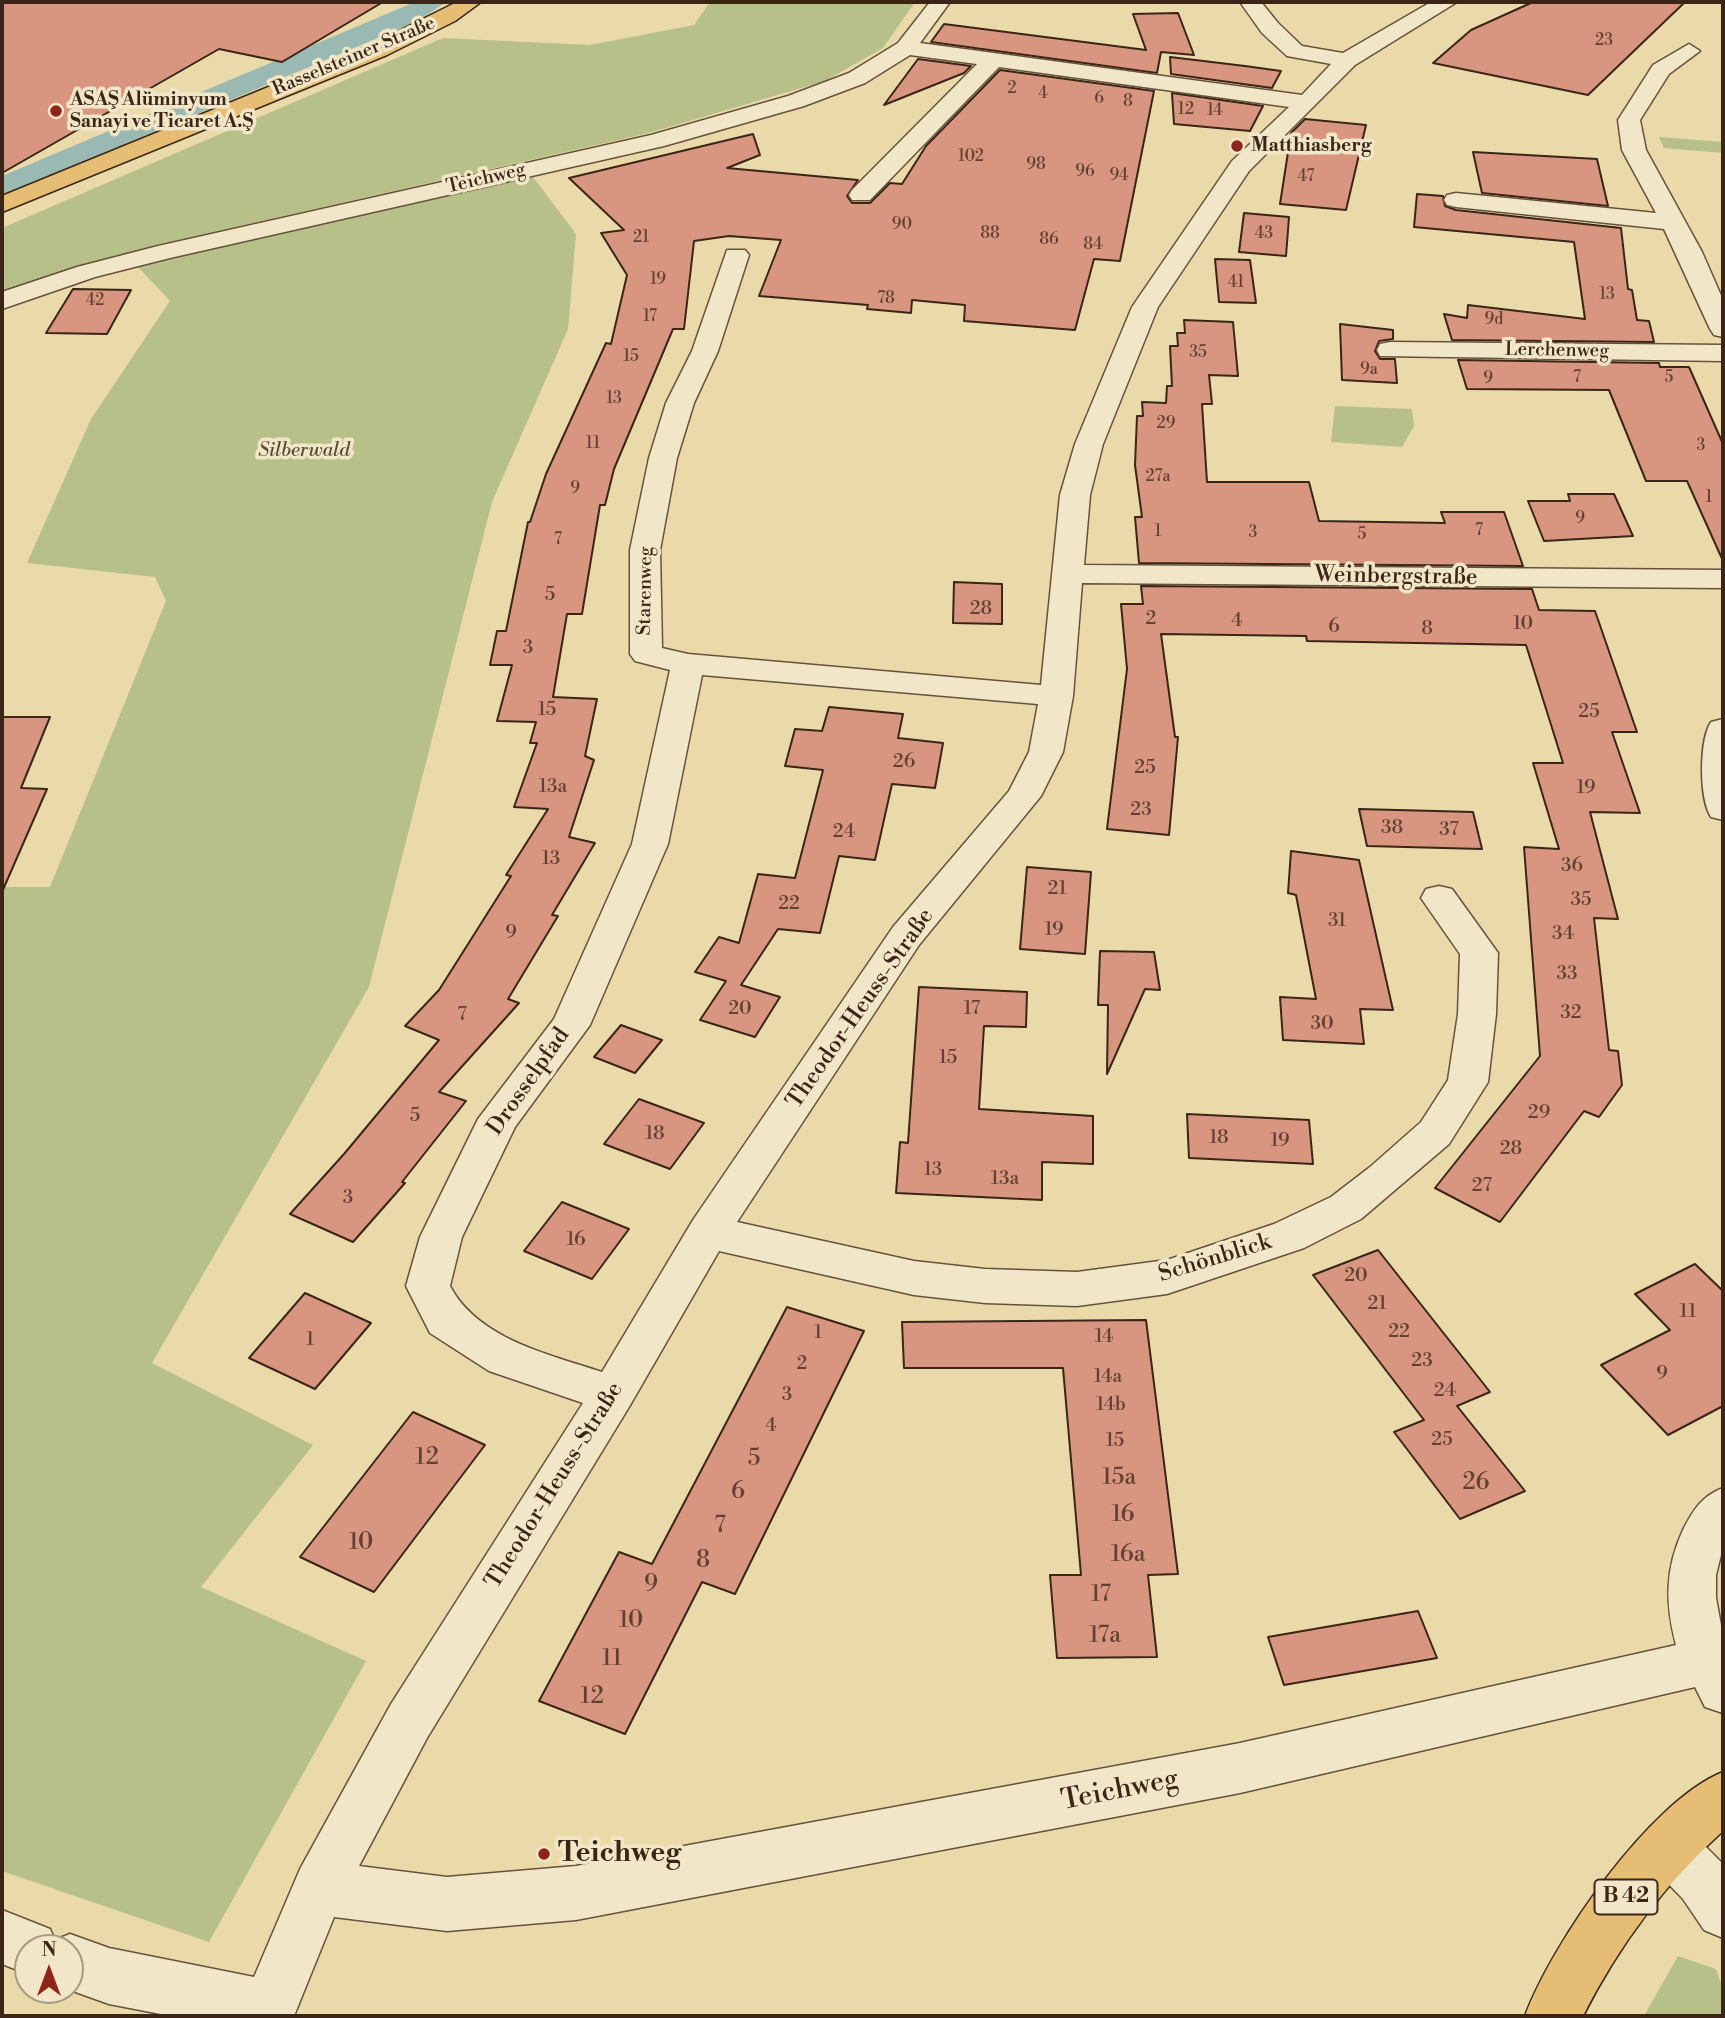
<!DOCTYPE html>
<meta charset="utf-8">
<style>
body{margin:0}
#map{position:relative;width:1725px;height:2018px;overflow:hidden;background:#eadaaa;font-family:"Libre Bodoni",serif}
canvas{display:block}
.frame{position:absolute;inset:0;border:4px solid #3a2517;pointer-events:none}
.north{position:absolute;left:14px;top:1934px;width:70px;height:70px;box-sizing:border-box;background:#f1e7c8;border:2px solid #a89981;border-radius:50%;rotate:0deg;font-size:19px;font-weight:700;line-height:28px;text-align:center;color:#3a2517}
.north::after{content:'';display:block;margin:auto;width:24px;height:32px;background:#8f2418;clip-path:polygon(50% 0,100% 100%,50% 72%,0 100%)}
</style>
<div id="map">
<canvas width="1725" height="2018"></canvas>
<div class="frame"></div>
<div class="north">N</div>
</div>
<script>
const c = document.querySelector('canvas').getContext('2d');
c.lineJoin = 'round';
function fillPath(path, color) {
  c.fillStyle = color;
  c.fill(path, 'evenodd');
}
function strokePath(path, color, width, dash) {
  c.strokeStyle = color;
  c.lineWidth = width;
  c.lineCap = dash ? 'butt' : 'round';
  c.setLineDash(dash || []);
  c.stroke(path);
}
function label(font, color, halo, rows, align = 'center') {
  c.font = font + ' "Libre Bodoni",serif';
  c.lineWidth = 7;
  c.setLineDash([]);
  c.textBaseline = 'middle';
  c.strokeStyle = halo;
  c.fillStyle = color;
  for (const [text, x, y, turn = 0] of rows) {
    c.save();
    c.translate(x, y);
    c.rotate((+turn || 0) * Math.PI / 180);
    c.textAlign = isNaN(turn) ? turn : align;
    if (halo) c.strokeText(text, 0, 0);
    c.fillText(text, 0, 0);
    c.restore();
  }
}
const green = new Path2D(`
 M710,2H915L883,48L825,81L649,133L160,244L83,265L2,294V228L443,38L590,45L694,25Z
 M1659,137L1723,142V153L1664,148Z
 M533,177L576,234L568,329L492,502L369,987L152,1363L313,1445L201,1587L366,1661L209,1942L2,1871V887H50L166,601L155,577L27,563L91,419L170,301L137,266Z
 M1335,406L1412,409L1414,426L1402,447L1331,442Z
 M1678,1956L1716,1969L1723,1989V2016H1644Z`);
const canal = new Path2D(`
 M415,2H446L418,21L2,196V176Z`);
const building = new Path2D(`
 M2,2H383L282,62L219,49L2,173Z
 M1533,2H1685L1588,95L1433,63L1471,30Z
 M1178,13L1194,55L1161,52L1157,73L931,42L944,24L1146,50L1133,14Z
 M1170,57L1245,66L1281,71L1272,88L1171,74Z
 M918,59L971,66L964,73L884,105Z
 M1000,70L1154,91L1120,261L1094,259L1075,330L964,321L965,305L912,300L911,313L867,309L868,305L759,296L781,240L729,236L694,241L684,329H673L614,469L605,505H600L582,614H567L553,697L597,699L585,756L594,760L569,837L595,843L552,915L558,916L508,999L519,1003L439,1092L466,1101L402,1182L405,1183L353,1242L290,1214L344,1154L439,1040L405,1026L439,990L511,876L506,875L548,809L514,807L537,743H530L536,722L497,721L512,665H490L497,631H506L528,522H530L546,474L606,343L611,344L627,275L601,233L624,230L569,178L753,134L760,155L727,168L858,180L847,196L852,203H870L890,183L902,184L926,146Z
 M1172,93L1263,106L1250,131L1174,124Z
 M1305,119L1366,125L1346,210L1280,204L1291,133Z
 M1473,152L1597,159L1608,206L1482,193Z
 M1417,194L1443,196L1445,206L1456,210L1621,228L1628,289L1632,290L1637,320L1649,321L1654,342L1452,340L1444,314L1467,318L1468,305L1585,319L1574,242L1414,227Z
 M1244,213L1289,217L1286,256L1239,252Z
 M1215,259L1250,260L1256,303L1219,302Z
 M73,289L131,290L107,334L46,333Z
 M1184,320L1233,322L1238,376L1209,375L1212,404H1202L1207,482H1309L1319,521L1445,523L1441,512H1504L1523,566L1139,563L1135,517H1142L1135,465L1137,416H1143L1142,402L1166,403L1167,386H1172L1170,346H1178L1177,333H1185Z
 M1340,324L1393,330V339L1379,341L1375,351L1380,359H1395L1397,383L1342,380Z
 M1458,360L1659,363L1660,367H1689L1723,444V561L1687,481H1646L1609,390L1467,389Z
 M1568,494H1614L1633,536L1544,541L1528,501H1570Z
 M954,582L1002,584V624L953,623Z
 M1141,586L1532,589L1539,610L1595,611L1637,732H1612L1640,813L1590,812L1618,919L1594,918L1609,1050L1618,1051L1622,1085L1599,1117L1584,1111L1500,1222L1435,1188L1540,1056L1524,847L1559,849L1533,763H1563L1526,645L1307,641L1306,636L1161,634L1175,737H1178L1169,835L1107,829L1127,669L1121,604H1143Z
 M829,707L903,714L898,738L943,743L935,788L892,784L875,860L839,856L820,933L778,929L741,985L780,997L755,1037L700,1020L726,981L695,972L719,937L739,943L758,874L795,878L823,770L785,766L795,729L822,731Z
 M2,717H50L21,788L47,789L2,892Z
 M1359,809L1473,812L1482,849L1367,846Z
 M1291,851L1359,860L1393,1010L1360,1009L1364,1044L1283,1040L1280,997L1316,999L1296,895L1288,893Z
 M1027,867L1091,872L1085,954L1020,949Z
 M1100,951L1154,952L1160,990L1145,989L1107,1074L1108,1005H1098Z
 M919,987L1027,992L1026,1027L984,1026L979,1109L1093,1116V1164L1042,1162V1200L896,1193L900,1142L908,1143Z
 M621,1025L662,1040L635,1073L594,1057Z
 M639,1099L704,1123L670,1169L604,1144Z
 M1187,1114L1309,1120L1313,1164L1189,1158Z
 M562,1202L629,1229L592,1279L524,1251Z
 M1378,1250L1490,1392L1457,1406L1525,1491L1460,1519L1394,1432L1424,1420L1313,1275Z
 M1695,1264L1723,1291V1406L1668,1435L1601,1365L1670,1330L1635,1294Z
 M305,1293L371,1323L315,1389L249,1358Z
 M787,1307L864,1331L735,1594L702,1582L625,1734L539,1701L619,1552L652,1564Z
 M1146,1320L1178,1574L1148,1575L1157,1657L1057,1658L1050,1575H1081L1063,1368H904L902,1322Z
 M413,1412L485,1445L374,1592L300,1557Z
 M1418,1611L1437,1658L1284,1685L1268,1637Z`);
const minor = new Path2D(`
 M930,2H950L920,43L1302,95L1331,64L1287,56L1262,33L1240,2H1261L1278,23L1302,46L1343,53L1431,2H1457L1355,65L1249,171L1158,307L1103,444L1090,495L1084,565L1723,570V588L1082,583L1073,696L1063,752L1041,796L919,945L737,1222L914,1261L985,1269L1077,1272L1167,1260L1274,1224L1331,1197L1370,1167L1421,1122L1448,1080L1458,1014L1460,954L1421,898L1426,889L1439,886L1452,889L1498,953L1496,1014L1488,1082L1449,1144L1361,1219L1304,1248L1167,1294L1077,1306L985,1303L914,1295L719,1251L629,1407L427,1738L359,1866L447,1877L576,1866L1240,1743L1676,1645C1665,1603 1665,1569 1683,1530C1693,1510 1702,1496 1723,1488V1547L1716,1575V1598L1723,1636V1713L1705,1707L1695,1687L1240,1793L576,1920L447,1931L334,1917L294,2016H171L109,2004L70,1990V1948H28V1974L2,1964V1910L50,1929L55,1940L70,1934L109,1948L254,1977L300,1869L391,1704L583,1403L489,1371L430,1333L406,1286L420,1237L478,1119L554,1019L632,844L670,670L635,661L630,654V550L649,458L666,403L692,351L727,250H745L749,255L718,351L694,403L677,458L660,550L662,648L688,654L1041,685L1060,495L1075,444L1132,307L1232,161L1289,107L999,67L870,200H852L849,195L852,190L977,64L910,55L865,83L804,106L664,146L170,258L95,277L2,309V292L77,267L158,246L651,135L788,96L849,73L898,43ZM702,675L1038,704L1029,752L1009,791L893,927L693,1220L602,1372C548,1354 478,1339 450,1286L462,1237L515,1127L590,1025L668,844Z
 M1689,44L1700,51L1669,74L1640,120L1646,150L1702,252L1723,300V337L1714,335L1710,329L1664,229L1456,207L1447,205L1444,200L1447,195L1456,193L1656,213L1622,150L1618,120L1653,65Z
 M1390,342L1723,345V361L1380,356L1377,350L1380,344Z
 M1723,719V820L1711,817C1699,799 1699,740 1711,722Z
 M1668,1820L1687,1828L1723,1864V1938L1704,1930L1683,1899L1649,1864L1641,1846L1649,1828Z`);
const major = new Path2D(`
 M457,2H481L455,21L387,55L2,212V196L371,45Z
 M1723,1772V1831C1665,1883 1618,1947 1583,2016H1525C1552,1943 1650,1801 1723,1772Z`);
const markers = [
 [56,111,7,"#8f2418"],
 [1237,146,7,"#8f2418"],
 [544,1854,7,"#8f2418"]
];
const farNumbernames = [
 ["23",1604,41],
 ["2",1012,89],
 ["4",1043,94],
 ["6",1099,99],
 ["8",1128,102],
 ["12",1186,110],
 ["14",1215,111],
 ["102",971,157],
 ["98",1036,165],
 ["96",1085,172],
 ["94",1119,176],
 ["47",1306,177],
 ["90",902,225],
 ["88",990,234],
 ["43",1264,234],
 ["21",641,238],
 ["86",1049,240],
 ["84",1093,245],
 ["19",658,280],
 ["41",1236,283],
 ["13",1607,295],
 ["78",886,299],
 ["42",95,301],
 ["17",650,317],
 ["9d",1494,320],
 ["35",1198,353],
 ["15",631,357],
 ["9a",1369,370],
 ["7",1577,378],
 ["5",1669,378],
 ["9",1488,379],
 ["13",614,399],
 ["29",1166,424],
 ["11",593,444],
 ["3",1701,446],
 ["27a",1158,477],
 ["9",575,489],
 ["1",1709,498],
 ["9",1580,519],
 ["7",1479,531],
 ["1",1158,532],
 ["3",1253,533],
 ["5",1362,535],
 ["7",558,540]
];
const farStreetnames = [
 ["Rasselsteiner Straße",354,57,-23],
 ["Teichweg",486,179,-13],
 ["Lerchenweg",1557,351,1],
 ["Starenweg",646,591,-89]
];
const farPoinames = [
 ["ASAŞ Alüminyum",70,100],
 ["Sanayi ve Ticaret A.Ş",70,122],
 ["Matthiasberg",1251,146]
];
const farParknames = [
 ["Silberwald",304,451]
];
const numberNames = [
 ["5",550,595],
 ["28",981,609],
 ["2",1151,619],
 ["4",1237,621],
 ["10",1523,624],
 ["6",1334,627],
 ["8",1427,629],
 ["3",528,648],
 ["15",547,710],
 ["25",1589,712],
 ["26",904,762],
 ["25",1145,768],
 ["13a",553,787],
 ["19",1586,788],
 ["23",1141,810],
 ["38",1392,828],
 ["37",1449,830],
 ["24",844,832],
 ["13",551,859],
 ["36",1572,866],
 ["21",1057,889],
 ["35",1581,900],
 ["22",789,904],
 ["31",1337,921],
 ["19",1054,930],
 ["9",511,933],
 ["34",1563,934],
 ["33",1567,974],
 ["20",740,1009],
 ["17",972,1009],
 ["32",1571,1013],
 ["7",462,1015],
 ["30",1322,1024],
 ["15",948,1058],
 ["29",1539,1113],
 ["5",415,1116],
 ["18",655,1134],
 ["18",1219,1138],
 ["19",1280,1141],
 ["28",1511,1149],
 ["13",933,1170],
 ["13a",1005,1179],
 ["27",1482,1186],
 ["3",348,1198],
 ["16",576,1240],
 ["20",1356,1276],
 ["21",1377,1304],
 ["11",1688,1312],
 ["22",1399,1332],
 ["1",818,1333],
 ["14",1104,1337],
 ["1",310,1340],
 ["23",1422,1361],
 ["2",802,1364],
 ["9",1662,1374],
 ["14a",1108,1377],
 ["24",1445,1391],
 ["3",787,1395],
 ["14b",1111,1405],
 ["4",771,1426],
 ["25",1442,1440],
 ["15",1115,1441]
];
const shields = [
 [1626,1897,63]
];
const shieldNames = [
 ["B 42",1626,1897]
];
const streetNames = [
 ["Weinbergstraße",1396,577,1],
 ["Theodor-Heuss-Straße",861,1009,-55],
 ["Drosselpfad",529,1082,-55],
 ["Schönblick",1215,1259,-17],
 ["Theodor-Heuss-Straße",555,1486,-58]
];
const nearNumbernames = [
 ["12",427,1458],
 ["5",754,1459],
 ["15a",1119,1478],
 ["26",1476,1483],
 ["6",738,1492],
 ["16",1123,1515],
 ["7",720,1526],
 ["10",361,1543],
 ["16a",1128,1555],
 ["8",703,1561],
 ["9",651,1585],
 ["17",1101,1595],
 ["10",631,1621],
 ["17a",1105,1636],
 ["11",612,1659],
 ["12",592,1697]
];
const nearStreetnames = [
 ["Teichweg",1120,1791,-11]
];
const nearPoinames = [
 ["Teichweg",558,1854]
];
fillPath(green, '#b7c088');
fillPath(canal, '#9ab9b2');
fillPath(building, '#d89681');
strokePath(building, '#3a2517', 2);
strokePath(minor, '#66523c', 3);
strokePath(major, '#3a2517', 3);
fillPath(minor, '#f1e7c8');
fillPath(major, '#e5bd75');
for (const [x, y, r, color] of markers) {
  const dot = new Path2D();
  dot.arc(x, y, r, 0, 2 * Math.PI);
  c.fillStyle = color;
  c.fill(dot);
  strokePath(dot, '#f1e7c8', 2.5);
}
label('16px', '#624132', null, farNumbernames);
label('19px', '#3a2517', '#f1e7c8', farStreetnames);
label('bold 19px', '#3a2517', '#f1e7c8', farPoinames, 'left');
label('italic 19px', '#594c33', '#f1e7c8', farParknames);
label('19px', '#624132', null, numberNames);
for (const [x, y, w] of shields) {
  const box = new Path2D();
  box.roundRect(x - w / 2, y - 17.5, w, 35, 5);
  c.fillStyle = '#f1e7c8';
  c.fill(box);
  strokePath(box, '#3a2517', 2);
}
label('bold 21px', '#3a2517', null, shieldNames);
label('23px', '#3a2517', '#f1e7c8', streetNames);
label('23px', '#624132', null, nearNumbernames);
label('28px', '#3a2517', '#f1e7c8', nearStreetnames);
label('bold 28px', '#3a2517', '#f1e7c8', nearPoinames, 'left');
</script>
